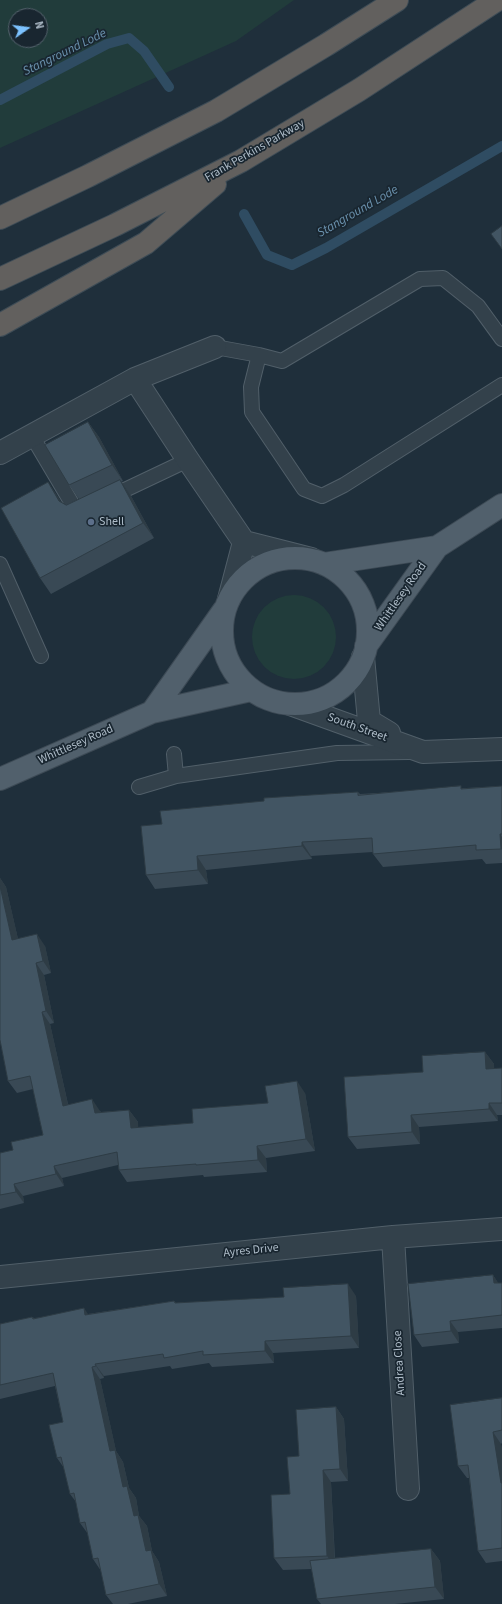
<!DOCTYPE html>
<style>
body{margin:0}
#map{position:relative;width:502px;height:1604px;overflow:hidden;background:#1f2f3b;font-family:"Source Sans 3",sans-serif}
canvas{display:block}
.north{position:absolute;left:8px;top:8px;width:40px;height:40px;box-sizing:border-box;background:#192630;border:1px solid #55626d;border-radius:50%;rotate:76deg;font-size:11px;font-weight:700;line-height:16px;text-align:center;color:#aebcc8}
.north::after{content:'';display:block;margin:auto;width:14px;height:18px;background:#7cc2ff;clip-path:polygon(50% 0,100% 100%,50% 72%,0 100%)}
</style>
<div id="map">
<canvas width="502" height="1604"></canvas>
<div class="north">N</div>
</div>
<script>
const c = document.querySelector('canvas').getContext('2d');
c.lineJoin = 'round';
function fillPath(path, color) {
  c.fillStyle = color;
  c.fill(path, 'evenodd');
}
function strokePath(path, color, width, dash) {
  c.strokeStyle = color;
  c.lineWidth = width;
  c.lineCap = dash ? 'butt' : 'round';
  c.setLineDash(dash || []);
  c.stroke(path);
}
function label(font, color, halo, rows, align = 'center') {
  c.font = font + ' "Source Sans 3",sans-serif';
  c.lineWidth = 3.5;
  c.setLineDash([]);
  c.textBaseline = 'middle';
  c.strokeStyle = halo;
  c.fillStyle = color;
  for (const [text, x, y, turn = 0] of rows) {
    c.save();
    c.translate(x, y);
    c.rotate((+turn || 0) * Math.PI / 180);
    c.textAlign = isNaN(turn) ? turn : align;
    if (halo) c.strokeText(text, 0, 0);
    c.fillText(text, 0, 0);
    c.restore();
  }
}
const green = new Path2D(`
 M0,0H294L236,41L0,148ZM16,16H40V40H16Z
 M252 637a42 42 0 1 1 84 0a42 42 0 1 1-84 0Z`);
const stream = new Path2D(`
 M0,100L107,44L129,38L144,51L169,87
 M244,214L267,255L292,265L326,248L502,146`);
const service = new Path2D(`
 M215,347L259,355L282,361L420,279L443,278L478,306L502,339
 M259,355L251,387L252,412L304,489L322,496L344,485L502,385
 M32,436L77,512L84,510
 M110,497L188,460
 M0,564L41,656
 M174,754L176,776
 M139,787L176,776L337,753L409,752`);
const minor = new Path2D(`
 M135,379L188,460L244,542L311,559
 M0,453L135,379L215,347
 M229,599L244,542
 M393,1237L408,1489
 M0,1277L393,1237L502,1229`);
const tertiary = new Path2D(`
 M363,657L369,721L389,733
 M290,704L423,752L502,749`);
const primary = new Path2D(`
 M222 631a73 73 0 1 1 146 0a73 73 0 1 1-146 0Z
 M324,564L437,547
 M366,646L437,547L502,505
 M152,712L224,610
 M0,779L152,712L251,690`);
const trunk = new Path2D(`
 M0,218L88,176L216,111L326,45L397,0
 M0,279L115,225L241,161L359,90L497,0
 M0,325L146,243L215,184`);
const wall = new Path2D(`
 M88,422L99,437L123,481L121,482L131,496L154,538L51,594L40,578L48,482L61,502L66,505L79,499L69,485Z
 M502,786V863L486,864L482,859L383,867L373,854V852L311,856L312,859L206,870L208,884L155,889L146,875L162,824L358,792L360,794Z
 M0,878L6,887L18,939L45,946L51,973L44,975L54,1023L50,1024L68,1104L100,1111L101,1112L129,1110L138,1122V1127L193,1123L305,1093L315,1151L266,1158L267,1172L204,1177L203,1175L127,1182L119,1170L118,1165L62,1178L64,1186L23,1196L24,1203L0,1209V1153L13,1150L43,1135L33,1089L17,1093L8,1081L0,1040Z
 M485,1052L494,1064V1069L502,1068V1115H497L498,1121L419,1127L420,1144L357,1149L348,1137L423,1072Z
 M493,1275L498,1283H502V1328L458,1332L459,1343L422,1347L414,1335Z
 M356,1296L359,1348L273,1353L274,1363L212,1367L209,1363L172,1369L170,1366L104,1376V1378L100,1379L116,1451L123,1462L129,1488L136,1498L139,1516L147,1526L152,1551L159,1562L167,1596L128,1604H113L106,1595L101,1571L93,1559L88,1534L80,1523L76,1502L70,1494L64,1468L57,1458L63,1422L55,1386L0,1399V1324L32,1317L34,1318L88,1314L174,1301L176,1303Z
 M502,1398V1443L501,1444L502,1450V1561L486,1563L478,1551L469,1478H467L458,1466Z
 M336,1407L344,1419L348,1481L331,1482L335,1558L431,1549L440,1561L444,1599L395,1604H321L317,1599L312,1569L283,1570L274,1558L299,1456Z`);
const shadedWall = new Path2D(`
 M88,422L99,437L123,481L112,465Z
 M120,480L131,496L154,538L143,523Z
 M48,482L59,498L70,517L59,501Z
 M500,834L502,837V850L501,849Z
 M302,842L311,856L312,859L302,846Z
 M197,856L206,870L208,884L198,870Z
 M0,878L6,887L21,952L12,940L0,886Z
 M37,934L45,946L51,973L43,961Z
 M36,963L44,975L54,1023L46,1011Z
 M42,1012L50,1024L71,1118L63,1106Z
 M485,1052L494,1064L495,1081L486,1069Z
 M297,1081L305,1093L315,1151L306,1139Z
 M92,1099L100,1111L104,1125L95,1113Z
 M489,1103L497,1115L498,1121L489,1109Z
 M129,1110L138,1122L139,1140L131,1128Z
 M411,1115L419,1127L420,1144L412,1132Z
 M257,1146L266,1158L267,1172L258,1160Z
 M54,1166L62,1178L64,1186L56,1174Z
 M14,1184L23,1196L24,1203L16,1192Z
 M493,1275L501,1287L494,1283Z
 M348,1284L356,1296L359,1348L351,1336Z
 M84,1308L92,1320L85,1315Z
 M450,1321L458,1332L459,1343L451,1331Z
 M265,1341L273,1353L274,1363L265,1351Z
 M95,1364L104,1376V1378L96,1366Z
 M92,1367L100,1379L116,1451L123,1462L129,1488L136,1498L139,1516L147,1526L152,1551L159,1562L167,1596L159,1584L110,1451Z
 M336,1407L344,1419L348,1481L340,1469Z
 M493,1432L501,1444L502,1450V1485L501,1483Z
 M323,1470L331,1482L335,1567L327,1556Z
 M431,1549L440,1561L444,1599L435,1587Z`);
const building = new Path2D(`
 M502,226V249L491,234Z
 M88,422L112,465L69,485L45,445Z
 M120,480L143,523L40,578L1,508L48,482L59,501L66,505Z
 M461,786V789L502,786V834H500L501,849L476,850V845L373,854L372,838L302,842V846L197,856L198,870L146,875L141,826L162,824L160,811L264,801V798L358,792V795Z
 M0,886L12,940L37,934L43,961L36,963L46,1011L42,1012L63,1106L92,1099L95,1113L129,1110L131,1128L193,1123L192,1109L268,1103L265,1086L297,1081L306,1139L257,1146L258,1160L196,1165V1164L119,1170L117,1152L54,1166L56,1174L14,1184L16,1192L0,1195V1153L13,1150L11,1142L43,1135L30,1076L8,1081L0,1040Z
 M485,1052L486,1069L502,1068V1103H489V1109L411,1115L412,1132L348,1137L344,1077L423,1072L422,1056Z
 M493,1275L494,1283H502V1315L450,1321L451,1331L414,1335L408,1284Z
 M348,1284L351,1336L265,1341V1351L203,1355V1351L164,1358L163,1354L95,1364L96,1366L92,1367L110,1451L115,1450L123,1487L127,1486L134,1516L138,1515L146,1551L151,1550L159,1584L106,1595L98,1558L93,1559L85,1522L80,1523L74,1493L70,1494L61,1457L57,1458L49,1425L63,1422L53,1373L0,1385V1324L32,1317L33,1319L84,1308L85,1315L174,1301L175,1303L284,1297L283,1288Z
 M502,1398V1430L493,1432L501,1483H502V1548L478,1551L468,1465L458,1466L450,1405Z
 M336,1407L340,1469L323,1470L327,1556L274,1558L271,1495L290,1494L287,1457L299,1456L296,1410Z
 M431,1549L435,1587L317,1599L310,1561Z`);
const markers = [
 [91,522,4,"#5c6f8a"]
];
const streetNames = [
 ["Frank Perkins Parkway",255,151,-30],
 ["Whittlesey Road",401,597,-55],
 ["South Street",357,728,20],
 ["Whittlesey Road",76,745,-24],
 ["Ayres Drive",251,1251,-6],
 ["Andrea Close",400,1363,-93]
];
const poiNames = [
 ["Shell",99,522]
];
const waterNames = [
 ["Stanground Lode",65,53,-26],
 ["Stanground Lode",358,212,-30]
];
fillPath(green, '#213c3b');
strokePath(stream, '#2f4c62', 10);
strokePath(service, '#515f69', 16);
strokePath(minor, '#515f69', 24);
strokePath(tertiary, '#515f69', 24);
strokePath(primary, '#3d4a55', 24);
strokePath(trunk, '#3e4c56', 24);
strokePath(service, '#33414b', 14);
strokePath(minor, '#33414b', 22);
strokePath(tertiary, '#33414b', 22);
strokePath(primary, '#51606c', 22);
strokePath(trunk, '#62605e', 22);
fillPath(wall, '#394955');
fillPath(shadedWall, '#2e3c45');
fillPath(building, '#425563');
strokePath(building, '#2e3c45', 1);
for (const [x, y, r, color] of markers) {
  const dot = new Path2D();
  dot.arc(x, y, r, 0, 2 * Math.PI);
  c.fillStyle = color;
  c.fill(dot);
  strokePath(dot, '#192630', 1.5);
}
label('12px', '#aebcc8', '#192630', streetNames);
label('12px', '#aebcc8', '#192630', poiNames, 'left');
label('italic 13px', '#6b92ae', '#192630', waterNames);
</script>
